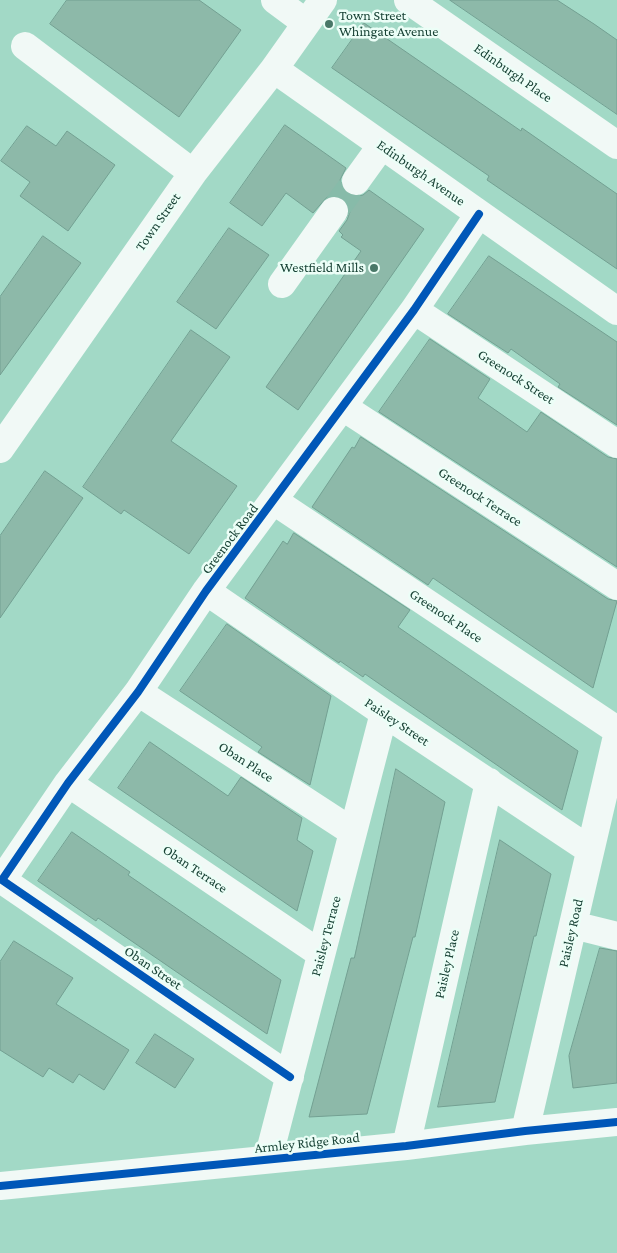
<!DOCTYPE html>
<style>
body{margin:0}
canvas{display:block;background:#a2d9c6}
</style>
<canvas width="617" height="1253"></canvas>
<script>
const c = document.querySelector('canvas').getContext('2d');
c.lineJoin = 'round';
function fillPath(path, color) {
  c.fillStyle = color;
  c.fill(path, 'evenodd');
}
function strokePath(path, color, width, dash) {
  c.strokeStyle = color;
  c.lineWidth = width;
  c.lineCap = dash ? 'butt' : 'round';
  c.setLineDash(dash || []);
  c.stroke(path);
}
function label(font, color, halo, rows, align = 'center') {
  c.font = font + ' "Crimson Pro",serif';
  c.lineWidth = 5;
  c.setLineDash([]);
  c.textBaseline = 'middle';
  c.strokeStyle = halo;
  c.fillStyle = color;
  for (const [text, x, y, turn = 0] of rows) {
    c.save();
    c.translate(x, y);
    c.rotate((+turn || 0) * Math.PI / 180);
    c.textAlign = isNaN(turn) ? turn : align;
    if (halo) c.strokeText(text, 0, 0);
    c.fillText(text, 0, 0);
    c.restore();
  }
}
const building = new Path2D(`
 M67,0H199L241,30L179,117L50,24Z
 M450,0H557L594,24L617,40V114Z
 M364,23L521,131L522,128L617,194V269L487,180L489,176L332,68Z
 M285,125L346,168L340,180L342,187L346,193L355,197L363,195L369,190L424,229L298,410L266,387L361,251L341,237L343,235L339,231L347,220L350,212L348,205L343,199L336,196L327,197L313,213L286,193L262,226L230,203Z
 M27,126L56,146L67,131L115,165L68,231L20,196L30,182L1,161Z
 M229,228L269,255L216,329L177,302Z
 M43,236L81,263L0,375V297Z
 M489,256L617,342V425L558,387L560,384L511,349L508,353L448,314Z
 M191,330L230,357L171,441L237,486L189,554L124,510L121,514L83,487Z
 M430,339L490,379L478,398L527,432L541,412L608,457L617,459V567L379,412Z
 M361,437L608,599L617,601L593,688L433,578L428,585L312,507L352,447L354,448Z
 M45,471L83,498L0,618V536Z
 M294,533L410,610L398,627L578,751L562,810L365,674L363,677L340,661L339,663L245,598L283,541L287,544Z
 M227,624L331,696L310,785L258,752L262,747L180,691Z
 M150,742L228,796L241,777L302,818L297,840L313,851L297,911L118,788Z
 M396,769L445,802L415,937H413L367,1114L309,1117L351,958H354Z
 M72,832L130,872L128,875L281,980L267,1034L98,918L96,921L38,881Z
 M500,840L551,874L536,936H534L495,1102L438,1107Z
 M14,941L73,978L56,1004L129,1050L104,1090L79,1074L73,1083L49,1068L43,1077L0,1050V962Z
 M600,948L617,951V1083L573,1088L569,1056Z
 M155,1034L194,1059L175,1088L136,1063Z`);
const minorTunnel = new Path2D(`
 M334,211L356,181`);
const minor = new Path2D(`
 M275,0L306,23
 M408,0L617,145
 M25,46L193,173
 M274,69L617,311
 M356,181L382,145
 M282,284L334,211
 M414,310L617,444
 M343,407L617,586
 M0,449L193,173L274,69L323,0
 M274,501L617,730
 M206,591L384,713L590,850
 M138,692L353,832
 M68,783L321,954
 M573,925L617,936
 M290,1077L2,880L68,783L138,692L206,591L414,310L479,214
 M525,1131L617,736
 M406,1146L489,782
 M268,1159L384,713
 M0,1186L406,1146L525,1131L617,1122`);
const cycleway = new Path2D(`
 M290,1077L2,880L68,783L138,692L206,591L414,310L479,214
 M0,1186L406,1146L525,1131L617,1122`);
const markers = [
 [329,24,5,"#497868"],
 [374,268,5,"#497868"]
];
const poiNames = [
 ["Town Street",339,16],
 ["Whingate Avenue",339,32],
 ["Westfield Mills",364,268,"right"]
];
const streetNames = [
 ["Edinburgh Place",513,73,35],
 ["Edinburgh Avenue",421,173,35],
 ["Town Street",158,222,-55],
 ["Greenock Street",516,377,33],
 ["Greenock Terrace",480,497,33],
 ["Greenock Road",230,539,-53],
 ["Greenock Place",446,616,34],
 ["Paisley Street",397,722,34],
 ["Oban Place",246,762,33],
 ["Oban Terrace",195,869,34],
 ["Paisley Road",571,933,-77],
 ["Paisley Terrace",326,936,-75],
 ["Paisley Place",447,964,-77],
 ["Oban Street",153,968,34],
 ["Armley Ridge Road",307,1143,-6]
];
fillPath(building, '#8db9a9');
strokePath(building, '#73a092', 1);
strokePath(minorTunnel, '#87bba9', 28, [28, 14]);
strokePath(minor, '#f1f9f6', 28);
strokePath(cycleway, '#0057b8', 8);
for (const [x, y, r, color] of markers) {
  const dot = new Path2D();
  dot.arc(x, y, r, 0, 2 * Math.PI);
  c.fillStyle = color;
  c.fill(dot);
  strokePath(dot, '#ecfef7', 2);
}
label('14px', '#194336', '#ecfef7', poiNames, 'left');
label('14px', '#194336', '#ecfef7', streetNames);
</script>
